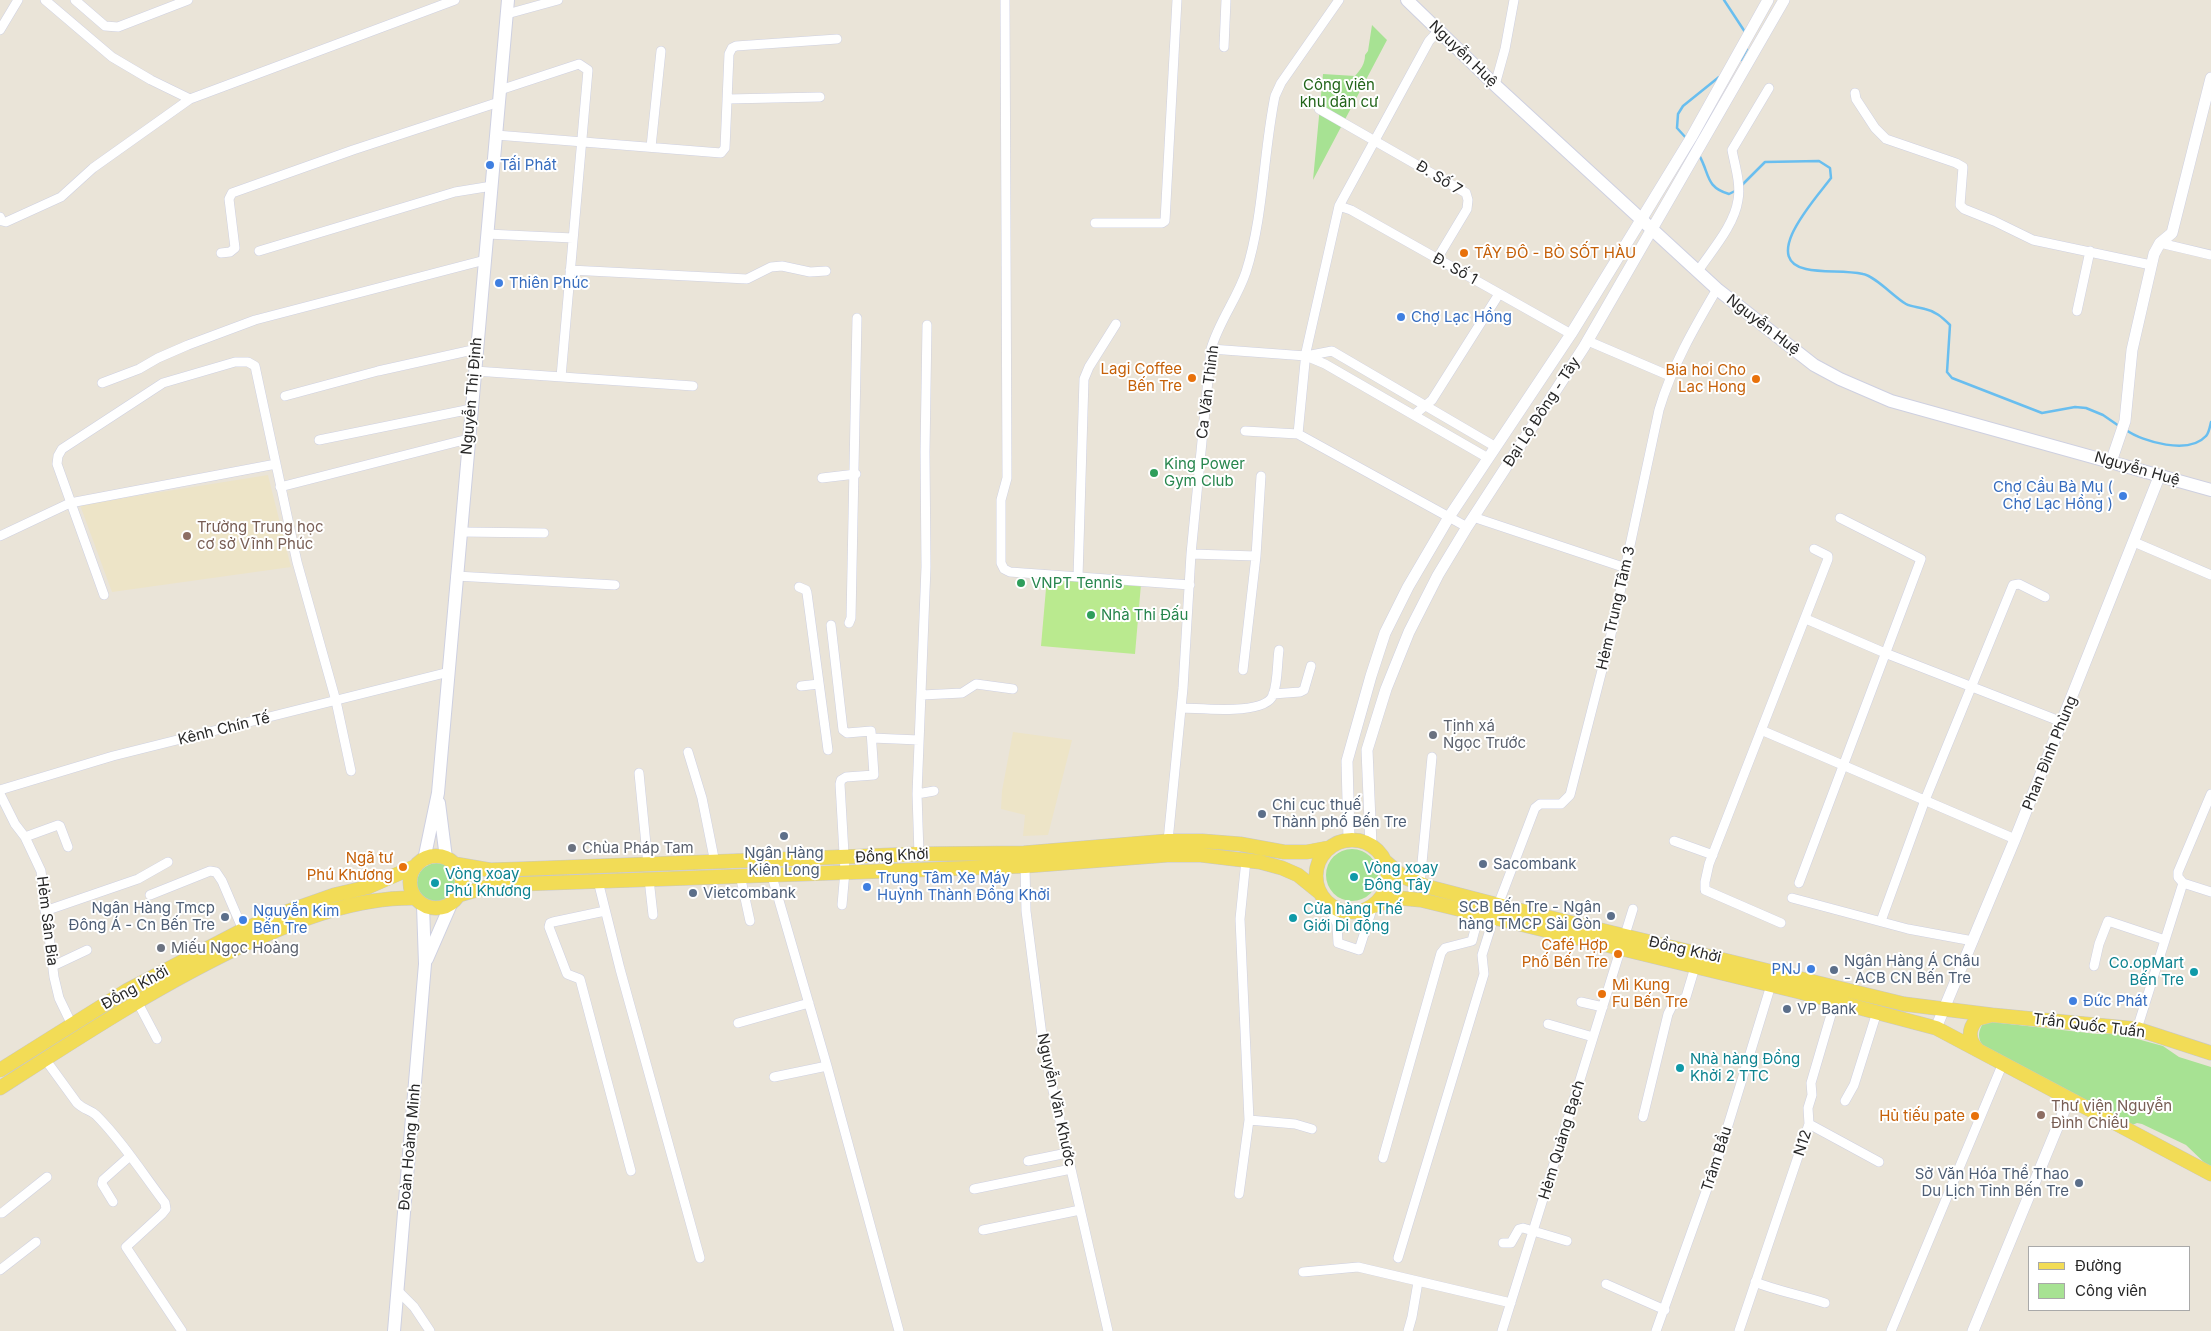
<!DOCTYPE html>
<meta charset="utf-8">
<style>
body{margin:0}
#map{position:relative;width:2211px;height:1331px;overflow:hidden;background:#eae4d8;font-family:Inter,sans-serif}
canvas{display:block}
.legend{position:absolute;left:2028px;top:1246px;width:162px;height:65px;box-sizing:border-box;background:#fff;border:1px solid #a9a9a9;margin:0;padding:6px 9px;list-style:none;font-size:15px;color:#272727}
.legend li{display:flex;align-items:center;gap:10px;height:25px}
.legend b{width:25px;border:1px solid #a9a9a9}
</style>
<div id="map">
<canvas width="2211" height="1331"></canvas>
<ul class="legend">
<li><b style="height:6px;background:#f2dc56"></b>Đường</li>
<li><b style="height:14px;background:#a7e293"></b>Công viên</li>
</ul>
</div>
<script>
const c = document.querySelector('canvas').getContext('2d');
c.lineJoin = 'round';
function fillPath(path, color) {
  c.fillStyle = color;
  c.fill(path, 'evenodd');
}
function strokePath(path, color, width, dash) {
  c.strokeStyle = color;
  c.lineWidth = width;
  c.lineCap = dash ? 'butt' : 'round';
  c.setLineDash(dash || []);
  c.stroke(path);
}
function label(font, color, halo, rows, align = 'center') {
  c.font = font + ' Inter,sans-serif';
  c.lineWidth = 4;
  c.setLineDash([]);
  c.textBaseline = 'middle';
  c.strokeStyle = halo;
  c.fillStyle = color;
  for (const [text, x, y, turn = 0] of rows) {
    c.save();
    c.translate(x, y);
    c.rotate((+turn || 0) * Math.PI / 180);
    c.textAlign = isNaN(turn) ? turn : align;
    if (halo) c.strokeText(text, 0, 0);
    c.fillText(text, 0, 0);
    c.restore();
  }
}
const education = new Path2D(`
 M268,475L291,567L112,592L80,505Z
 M1013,732L1072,740L1048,835L1023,836L1025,815L1001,809L1002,791Z`);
const green = new Path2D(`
 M1372,25L1387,40L1313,180L1323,74L1355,76C1361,69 1365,64 1365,55L1368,51Z
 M1326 875a26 26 0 1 1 52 0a26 26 0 1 1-52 0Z
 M417 883a20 20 0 1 1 40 0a20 20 0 1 1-40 0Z
 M1992,1022L2097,1034H2119L2163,1046L2179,1057L2211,1067V1169L2186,1145L2142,1124L2137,1123L2130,1126L1982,1045C1978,1037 1978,1033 1982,1025Z`);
const pitch = new Path2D(`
 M1047,577L1141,584L1135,654L1041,646Z`);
const stream = new Path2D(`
 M1724,0L1745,32
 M1741,60L1747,49
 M1687,139L1677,128L1678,114L1683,106L1719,77
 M1699,155C1710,174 1705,187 1729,194L1737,190
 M1741,186L1765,162L1819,161L1830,168L1831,178C1817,197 1759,259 1806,269C1824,273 1844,270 1863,274C1875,276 1894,297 1906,304C1911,307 1919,307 1925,309C1935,311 1942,317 1950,325L1947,372L1952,378L2042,413L2075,407L2086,408L2103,415L2119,426
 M2126,430C2143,442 2189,455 2206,436C2209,433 2210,426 2211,422`);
const minor = new Path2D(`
 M45,0L112,57L151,80L190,99
 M75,0L105,26L118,27L188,0
 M1005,0L1007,478L1001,500V563L1004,569L1010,572L1190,585
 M507,14L558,0
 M0,30L18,0
 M1224,47L1226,0
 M1495,85L1505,49L1514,0
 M500,90L579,64L588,70L561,377
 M1855,93L1856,99L1875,128L1886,139L1956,163L1963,167L1960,205L1964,209L1994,221L2033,240L2151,265
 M728,99L820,97
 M1319,109L1466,193L1468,200L1467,209L1437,259
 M496,135L721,153L725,148L729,54L732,48L736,46L837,39
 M651,147L661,51
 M1339,206L1351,210L1571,334
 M0,217L2,221L6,222L61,197L93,168L190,99L455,0
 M1095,223H1162L1165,221L1177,0
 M487,234L573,238
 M2160,243L2211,255
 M259,251L455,192L492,186
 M221,253L230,252L235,248L229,199L232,193L353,150L499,102
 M570,270L747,279L771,267L782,266L810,272L826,271
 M1698,271C1712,250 1734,226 1738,200C1741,184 1735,166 1732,150L1769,88
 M2077,311L2090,251
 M1588,341L1670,376
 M1211,349L1306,356L1332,351L1496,447
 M1306,356L1325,364L1488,458
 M475,371L693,386
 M102,383L139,369L158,358L188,345L255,320L485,260
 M285,396L378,371L477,349
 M1414,415L1432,400L1499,294
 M1245,431L1298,434L1467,527
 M1298,434L1306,352L1339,206L1429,41L1439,30
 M319,440L471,409
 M822,478L856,474
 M280,487L468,439
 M1473,517L1626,568
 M461,532L544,533
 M0,536L70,503L276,464
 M2134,542L2211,575
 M1191,554L1256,556
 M456,576L615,585
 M1078,577L1084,379L1089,367L1116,324
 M799,587L806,590L807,593L828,750
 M104,595L57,464L58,456L62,449L163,383L235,362H248L255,366L297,562L336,701L351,771
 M1806,619L1885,653L2062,722
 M849,623L851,618L857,318
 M831,625L843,730L847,733L871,731L874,775L846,777L841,780L840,784L845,871L842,905
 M1243,670L1256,556L1261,476
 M801,686L819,684
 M1273,694L1300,692L1304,690L1311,666
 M922,695L962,693L976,684L1013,689
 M1181,708C1201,708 1265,716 1273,695C1278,682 1277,664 1279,650
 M1761,730L2015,839
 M872,738L919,740
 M688,752L702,798L715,863
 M639,773L648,865
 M0,790L113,756L449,672
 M0,794L15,824L25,837L41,871L54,977L59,998L72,1025
 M917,794L934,791
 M2211,794L2178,872V877L2183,883L2211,892
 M25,837L58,825L60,826L68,847
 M1168,841L1183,688L1191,554L1211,349C1219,321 1237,299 1246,272C1264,215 1263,154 1275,96L1281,83L1339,0
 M1674,841L1713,855
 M919,854L917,794L926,567L925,452L927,325
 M1025,866L1026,911L1044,1051L1108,1331
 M771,873L827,1066L899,1331
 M740,875L750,921
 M649,879L653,915
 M598,881L620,969L700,1258
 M1799,883L1921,559L1840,518
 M1420,884L1432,757
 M150,895L210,871L216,872L222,881L243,930
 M1792,898L1908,929L1973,941
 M1327,902L1337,924L1338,943L1359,950L1373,906
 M1498,905L1535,808L1540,804H1561L1570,795L1610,639L1659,410C1672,366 1694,328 1717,289
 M45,911L138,879L168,862
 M605,911L553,922L550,923L549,927L567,974L580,979L631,1171
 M1881,921L1925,800L2013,585L2019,584L2045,597
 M1781,923L1705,890V882L1709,864L1828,559V556L1814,549
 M53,966L87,950
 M2094,966L2099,944L2108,921L2165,940
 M137,1001L157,1039
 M1581,1002L1603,1007
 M738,1023L809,1003
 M1548,1024L1593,1037
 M2137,1029L2183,883
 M45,1059L77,1103C84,1110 91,1110 96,1115C122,1141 143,1174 165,1203L166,1209L162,1214L126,1247L182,1331
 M774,1077L827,1066
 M1845,1101L1854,1085L1877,1012
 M1643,1117L1668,1014L1672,1006L1686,997L1695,967
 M1249,1120L1295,1124L1312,1129
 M1809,1124L1879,1162
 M1383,1158L1441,953L1445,948L1472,941L1479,914
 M1028,1161L1067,1153
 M974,1189L1071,1169
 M1239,1194L1249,1120L1240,919L1246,860
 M113,1202L102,1184L103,1180L130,1156
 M0,1213H2L47,1177
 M983,1230L1080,1210
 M1503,1243H1511L1519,1229L1523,1228L1567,1241
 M1398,1258L1484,974L1482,955L1494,917
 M0,1270L36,1242
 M1303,1272L1358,1267L1511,1303
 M1755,1282C1777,1291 1801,1295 1825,1303
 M1606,1284L1665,1310
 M398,1291L414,1307L430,1331
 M1408,1331L1412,1317L1418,1282
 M1502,1331L1633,909
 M1656,1331L1718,1158L1771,985
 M1739,1331L1809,1124L1808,1108L1812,1095L1811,1083L1835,1001
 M1891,1331L2003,1063`);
const tertiary = new Path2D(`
 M2111,462L2125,421L2132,350L2154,254L2160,243L2172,233L2211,78
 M1349,839L1347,761L1371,676L1385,633L1408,587L1449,517L1571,334L1641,220L1691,138L1768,0
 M1371,845L1367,750L1386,689L1409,632L1438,575L1467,527L1584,347L1784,0
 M1936,1028L2015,839L2159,477
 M1973,1331L2069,1099`);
const secondary = new Path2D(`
 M1407,0L1495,85L1717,289L1814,365L1840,379L1891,401L2211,490
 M439,803L446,858
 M424,860L438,793L508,0
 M427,959L451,904
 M394,1331L425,964L423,905`);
const primary = new Path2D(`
 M1316 876a36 36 0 1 1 72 0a36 36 0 1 1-72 0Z
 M410 882a26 26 0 1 1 52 0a26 26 0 1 1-52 0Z
 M1386,862L1402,876L1425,886L1498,905L1904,1004L1992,1015
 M455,864L490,870L521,869L919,854L1024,853L1168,841H1202L1240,844L1284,852H1307L1328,848
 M459,895L490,886L521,884L1025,866L1167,855H1201L1260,862L1282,868L1298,875L1319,892
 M1373,906L1399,898L1421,900L1796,991L1936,1028L2211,1174
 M1977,1049C1968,1040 1968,1029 1977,1019L1992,1015L2137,1029L2211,1053
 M0,1070L126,991L243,930L280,914L334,895L368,887L416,866
 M0,1088C81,1036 160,984 248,943C300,919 357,897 415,898`);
const markers = [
 [490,165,5,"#3f7fe0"],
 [1464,253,5,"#e8710a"],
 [499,283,5,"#3f7fe0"],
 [1401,317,5,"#3f7fe0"],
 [1192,378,5,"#e8710a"],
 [1756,379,5,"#e8710a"],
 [1154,473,5,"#2e9e5b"],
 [2123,496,5,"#3f7fe0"],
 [187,536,5,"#8d6e63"],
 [1021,583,5,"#2e9e5b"],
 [1091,615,5,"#2e9e5b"],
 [1433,735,5,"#6b7280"],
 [1262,814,5,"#5c6f8a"],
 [784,836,5,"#5c6f8a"],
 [572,848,5,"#6b7280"],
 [1483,864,5,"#5c6f8a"],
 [403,867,5,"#e8710a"],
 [1354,877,5,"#0f9aa8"],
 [435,883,5,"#0f9aa8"],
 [867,887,5,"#3f7fe0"],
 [693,893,5,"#5c6f8a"],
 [1611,916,5,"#5c6f8a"],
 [225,917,5,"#5c6f8a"],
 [1293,918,5,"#0f9aa8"],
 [243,920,5,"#3f7fe0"],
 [161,948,5,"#6b7280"],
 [1618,954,5,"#e8710a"],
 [1811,969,5,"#3f7fe0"],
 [1834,970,5,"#5c6f8a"],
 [2194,972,5,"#0f9aa8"],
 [1602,994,5,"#e8710a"],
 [2073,1001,5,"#3f7fe0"],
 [1787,1009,5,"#5c6f8a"],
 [1680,1068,5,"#0f9aa8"],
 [2041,1115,5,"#8d6e63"],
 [1975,1116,5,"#e8710a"],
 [2079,1183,5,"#5c6f8a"]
];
const streetNames = [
 ["Nguyễn Huệ",1463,54,44],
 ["Đ. Số 7",1439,178,32],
 ["Đ. Số 1",1455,269,29],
 ["Nguyễn Huệ",1763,325,38],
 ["Ca Văn Thỉnh",1208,392,-83],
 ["Nguyễn Thị Định",472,396,-85],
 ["Đại Lộ Đông - Tây",1542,412,-57],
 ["Nguyễn Huệ",2137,469,16],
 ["Hẻm Trung Tâm 3",1616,608,-77],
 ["Kênh Chín Tế",224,729,-14],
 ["Phan Đình Phùng",2050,753,-68],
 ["Đồng Khởi",892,856,-3],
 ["Hẻm Sân Bia",47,921,83],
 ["Đồng Khởi",1685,950,13],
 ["Đồng Khởi",135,988,-29],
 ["Trần Quốc Tuấn",2089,1026,7],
 ["Nguyễn Văn Khước",1056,1100,78],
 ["Hẻm Quảng Bạch",1562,1140,-73],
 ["N12",1803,1143,-72],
 ["Đoàn Hoàng Minh",410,1147,-85],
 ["Trâm Bầu",1717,1159,-72]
];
const parkNames = [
 ["Công viên",1339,85],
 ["khu dân cư",1339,102]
];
const shopNames = [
 ["Tấi Phát",500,165],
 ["Thiên Phúc",509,283],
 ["Chợ Lạc Hồng",1411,317],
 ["Chợ Cầu Bà Mụ (",2113,487,"right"],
 ["Chợ Lạc Hồng )",2113,504,"right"],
 ["Trung Tâm Xe Máy",877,878],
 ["Huỳnh Thành Đồng Khởi",877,895],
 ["Nguyễn Kim",253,911],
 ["Bến Tre",253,928],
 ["PNJ",1801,969,"right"],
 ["Đức Phát",2083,1001]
];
const foodNames = [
 ["TÂY ĐÔ - BÒ SỐT HÀU",1474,253,"left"],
 ["Lagi Coffee",1182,369],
 ["Bến Tre",1182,386],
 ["Bia hoi Cho",1746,370],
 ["Lac Hong",1746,387],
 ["Ngã tư",393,858],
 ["Phú Khương",393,875],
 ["Café Hợp",1608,945],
 ["Phố Bến Tre",1608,962],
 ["Mì Kung",1612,985,"left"],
 ["Fu Bến Tre",1612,1002,"left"],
 ["Hủ tiếu pate",1965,1116]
];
const leisureNames = [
 ["King Power",1164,464],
 ["Gym Club",1164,481],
 ["VNPT Tennis",1031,583],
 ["Nhà Thi Đấu",1101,615]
];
const educationNames = [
 ["Trường Trung học",197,527],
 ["cơ sở Vĩnh Phúc",197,544],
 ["Thư viện Nguyễn",2051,1106],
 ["Đình Chiểu",2051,1123]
];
const worshipNames = [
 ["Tịnh xá",1443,726],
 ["Ngọc Trước",1443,743],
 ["Chùa Pháp Tam",582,848],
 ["Miếu Ngọc Hoàng",171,948]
];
const serviceNames = [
 ["Chi cục thuế",1272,805],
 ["Thành phố Bến Tre",1272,822],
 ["Ngân Hàng",784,853,"center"],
 ["Kiên Long",784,870,"center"],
 ["Sacombank",1493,864],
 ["Vietcombank",703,893],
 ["SCB Bến Tre - Ngân",1601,907,"right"],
 ["hàng TMCP Sài Gòn",1601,924,"right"],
 ["Ngân Hàng Tmcp",215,908,"right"],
 ["Đông Á - Cn Bến Tre",215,925,"right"],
 ["Ngân Hàng Á Châu",1844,961],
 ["- ACB CN Bến Tre",1844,978],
 ["VP Bank",1797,1009],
 ["Sở Văn Hóa Thể Thao",2069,1174,"right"],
 ["Du Lịch Tỉnh Bến Tre",2069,1191,"right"]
];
const cultureNames = [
 ["Vòng xoay",1364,868],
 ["Đông Tây",1364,885],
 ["Vòng xoay",445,874],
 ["Phú Khương",445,891],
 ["Cửa hàng Thế",1303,909],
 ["Giới Di động",1303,926],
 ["Co.opMart",2184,963,"right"],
 ["Bến Tre",2184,980,"right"],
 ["Nhà hàng Đồng",1690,1059],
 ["Khởi 2 TTC",1690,1076]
];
fillPath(education, '#ede4c7');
fillPath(green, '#a7e293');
fillPath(pitch, '#baea8f');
strokePath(stream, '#69beef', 2.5);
strokePath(minor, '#ced0e1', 10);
strokePath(tertiary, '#ced0e1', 12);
strokePath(secondary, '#ced0e1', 14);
strokePath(primary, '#c7c7c7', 15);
strokePath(minor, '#fff', 9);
strokePath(tertiary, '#fff', 11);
strokePath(secondary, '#fff', 12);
strokePath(primary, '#f2dc56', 14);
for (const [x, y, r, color] of markers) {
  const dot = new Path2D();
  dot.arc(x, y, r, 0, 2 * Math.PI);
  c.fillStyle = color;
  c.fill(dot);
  strokePath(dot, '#fff', 2);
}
label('15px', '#272727', '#fff', streetNames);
label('15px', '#216418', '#fff', parkNames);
label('15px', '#366cbe', '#fff', shopNames, 'left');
label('15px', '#c56008', '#fff', foodNames, 'right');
label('15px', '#27864d', '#fff', leisureNames, 'left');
label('15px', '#785e54', '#fff', educationNames, 'left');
label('15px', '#5b616d', '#fff', worshipNames, 'left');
label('15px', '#4e5e75', '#fff', serviceNames, 'left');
label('15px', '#0d838f', '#fff', cultureNames, 'left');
</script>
